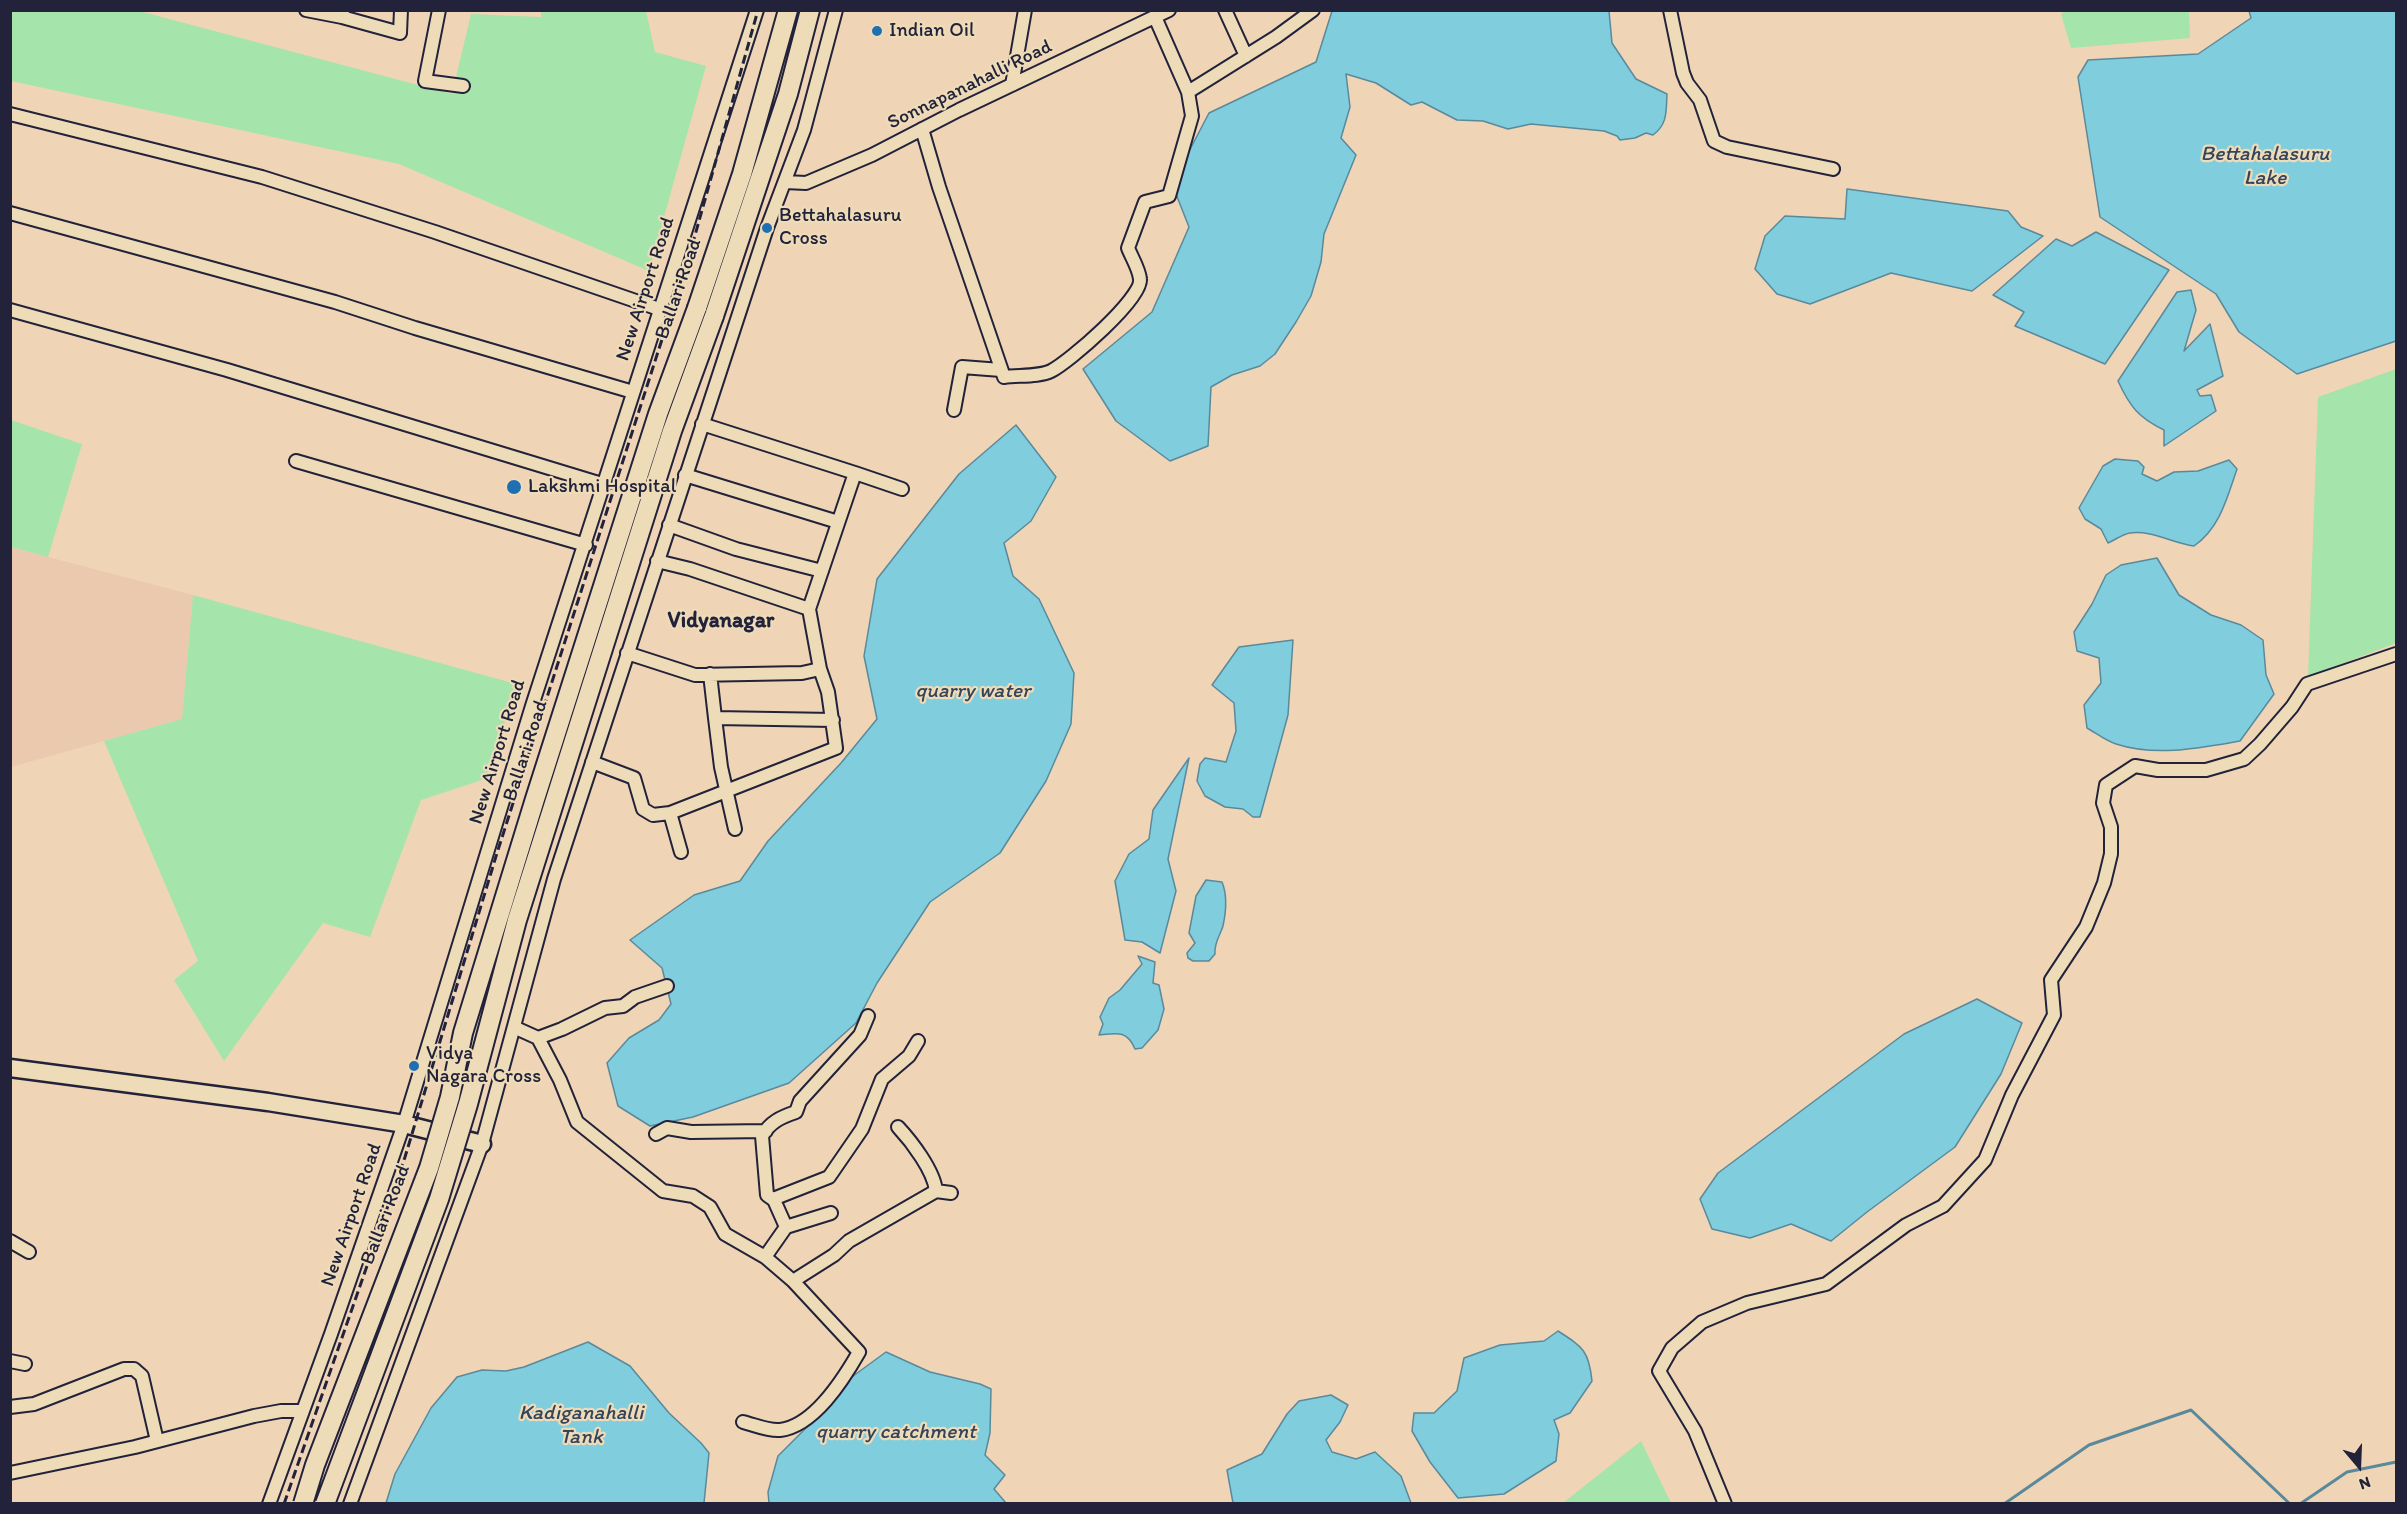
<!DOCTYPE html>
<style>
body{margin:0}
#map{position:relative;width:2407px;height:1514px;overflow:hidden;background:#efd5b5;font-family:Itim,sans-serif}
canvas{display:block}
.frame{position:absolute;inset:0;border:12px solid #22223b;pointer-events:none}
.north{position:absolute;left:2329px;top:1436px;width:60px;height:60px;-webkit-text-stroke:4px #eedbb8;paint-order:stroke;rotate:161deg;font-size:16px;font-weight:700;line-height:24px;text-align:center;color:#22223b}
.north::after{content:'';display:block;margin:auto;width:21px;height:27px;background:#22223b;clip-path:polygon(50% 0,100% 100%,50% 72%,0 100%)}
</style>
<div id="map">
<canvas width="2407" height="1514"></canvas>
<div class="frame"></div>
<div class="north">N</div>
</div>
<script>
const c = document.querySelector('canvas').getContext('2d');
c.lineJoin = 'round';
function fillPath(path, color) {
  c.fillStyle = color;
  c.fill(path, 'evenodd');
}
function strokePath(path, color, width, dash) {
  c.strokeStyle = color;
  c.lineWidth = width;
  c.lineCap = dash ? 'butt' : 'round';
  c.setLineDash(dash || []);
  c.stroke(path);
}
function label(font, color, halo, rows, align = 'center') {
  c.font = font + ' Itim,sans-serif';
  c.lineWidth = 4.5;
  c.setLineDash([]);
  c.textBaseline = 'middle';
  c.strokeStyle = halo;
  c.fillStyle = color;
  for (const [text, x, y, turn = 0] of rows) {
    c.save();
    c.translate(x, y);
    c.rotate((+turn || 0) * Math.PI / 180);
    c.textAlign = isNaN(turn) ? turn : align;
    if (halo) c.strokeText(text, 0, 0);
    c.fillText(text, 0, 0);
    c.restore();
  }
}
const built = new Path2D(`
 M10,547L193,595L182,719L11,767Z`);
const green = new Path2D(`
 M11,10L139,11L452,94L471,14L541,17V11H646L655,52L706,66L649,271L399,164L11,81Z
 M2066,10L2189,11L2190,38L2071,48L2061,14Z
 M2396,369V643L2308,677L2318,397Z
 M11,420L82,444L48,557L11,547Z
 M193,595L516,684L488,778L421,800L370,937L323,923L224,1061L174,980L198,961L104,741L182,719Z
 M1641,1441L1671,1503H1563Z`);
const water = new Path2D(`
 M1332,11H1609L1612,43L1636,79L1667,94C1666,111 1668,124 1653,135L1646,133L1635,138L1620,140L1617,136L1604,131L1531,124L1508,129L1483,121L1457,120L1422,102L1411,105L1376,83L1346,74L1350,107L1341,138L1356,155L1324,234L1321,262L1311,296L1296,322L1275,354L1260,366L1232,375L1211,387L1208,446L1170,461L1116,421L1083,369L1152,312L1189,227L1172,184L1209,113L1316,62Z
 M2249,11H2396V341L2297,374L2239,332L2216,294L2100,217L2078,77L2088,60L2198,54L2251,18Z
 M1847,189L2008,211L2021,227L2043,236L1972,291L1891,273L1810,304L1777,294L1755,269L1765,236L1785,216L1845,219Z
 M2096,232L2169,270L2105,364L2015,326L2024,312L1993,295L2056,239L2072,246Z
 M2191,290L2196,310L2184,351L2210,324L2223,376L2197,390L2200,396L2211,395L2216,411L2164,446V430C2139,418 2130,407 2118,381L2177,292Z
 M1016,425L1056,477L1031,521L1004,543L1013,576L1039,599L1074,673L1071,724L1046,781L1000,853L930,902L877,983L856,1023L789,1083L693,1117L650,1126L618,1106L607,1063L629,1038L659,1020L671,1004L662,968L630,940L694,895L740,881L768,841L841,763L877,719L864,656L877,579L959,474Z
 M2115,459L2138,461L2144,467L2142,474L2157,481L2174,472L2198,471L2229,460L2237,469C2227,498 2220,528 2194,546C2172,543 2152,530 2130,533C2123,534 2115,540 2108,543L2101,529L2085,519L2079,508L2103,466Z
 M2157,558L2179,595L2211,615L2241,625L2263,640L2266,675L2274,694L2240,741C2200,748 2156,757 2116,744C2106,741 2096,733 2087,728L2084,705L2101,683L2099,658L2077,651L2074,632L2092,604L2106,575L2121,565Z
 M1293,640L1288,715L1260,817H1253L1243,809L1225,807L1205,796L1197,781L1200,764L1205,758L1226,762L1236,731L1234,703L1212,685L1239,647Z
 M1189,758L1168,859L1176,891L1160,953L1142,942L1125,940L1115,881L1129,854L1149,839L1153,810Z
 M1206,880L1222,882C1227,894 1226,912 1223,926C1220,936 1214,942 1215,954L1209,961H1193L1188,958L1187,953L1195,943L1189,933L1196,896Z
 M1138,956L1155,962L1153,983L1159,985L1164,1009L1158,1030L1142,1048L1135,1049C1127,1030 1117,1033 1099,1035L1103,1024L1100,1017L1109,998L1120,990L1142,964Z
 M1977,999L2022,1023L2001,1074L1955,1147L1867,1212L1831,1241L1791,1224L1750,1238L1712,1229L1700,1199L1718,1173L1904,1034Z
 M1558,1331C1583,1347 1589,1351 1592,1381L1570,1413L1554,1420L1559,1434L1556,1461L1504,1494L1458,1498L1430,1462L1412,1431L1414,1413H1434L1457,1391L1464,1358L1500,1345L1544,1341Z
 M588,1342L630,1366L669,1413L701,1443L709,1453L704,1503H386L395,1474L431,1408L457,1377L482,1370L506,1371L524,1367Z
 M886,1352L930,1372L980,1384L991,1389L990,1433L985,1455L1005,1475L994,1489L1006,1503H769L768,1492L778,1456L815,1419L849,1379Z
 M1331,1395L1348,1405L1340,1422L1326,1440L1332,1452L1356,1459L1375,1452L1401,1476L1411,1503H1233L1227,1470L1262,1454L1287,1414L1299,1401Z`);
const stream = new Path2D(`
 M2004,1504L2089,1445L2191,1410L2290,1504
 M2300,1504L2347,1472L2396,1462`);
const minor = new Path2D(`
 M306,10L342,17
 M343,10L342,17L400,33L401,10
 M439,10L425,81L463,86
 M1225,10L1246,56
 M1670,10L1683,73L1687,83L1700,100L1714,141L1727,147L1833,169
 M1155,17L1188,92L1276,37L1313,10
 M1012,85L1025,10
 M10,114L262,177L435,232L659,309
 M922,129L939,187L1004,377C1018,375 1039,377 1051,371C1069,362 1143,298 1140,279C1139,269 1132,258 1128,248L1145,202L1169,196L1192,116L1188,92
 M785,182L806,183L872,155L959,110L1169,10
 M10,213L335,302L415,328L633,392
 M10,310L227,370L605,485
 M954,410L962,367L1001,370
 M296,461L586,545
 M855,473L902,489
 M685,475L838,522
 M669,525L736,549L822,571
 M657,561L690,569L809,609
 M627,653L695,675L802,673L820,669L809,609L855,473L702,424
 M710,674L715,718L833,720
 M715,718L721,767L735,829
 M592,762L634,778L643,809L653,815L670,813L836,748L828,692L820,669
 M670,813L681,852
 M518,1029L538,1038L560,1080L577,1122L663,1191L693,1196L710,1207L725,1234L765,1257L793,1281L859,1352C843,1380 814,1426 780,1430C768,1431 755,1425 743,1422
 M538,1038L562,1029L605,1008L623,1006L635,997L667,986
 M898,1127C912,1142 934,1171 936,1191
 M656,1134L667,1128L691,1132L766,1131
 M773,1199L829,1177L862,1129L882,1079L909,1056L918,1041
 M786,1227L831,1213
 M10,1241L29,1252
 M765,1257L786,1227L774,1200L767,1195L762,1136C770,1122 781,1117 796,1112L800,1101L860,1035L868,1016
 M793,1281L834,1255L849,1241L936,1191L951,1193
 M10,1361L25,1364
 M10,1407L34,1404L124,1369H134L142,1376L157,1441
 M10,1473L135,1447L254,1416L281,1411H303
 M269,1504L331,1334L404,1124L532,706L757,10
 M350,1504L482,1144L554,879L767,228L804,130L836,10
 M1725,1504L1695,1431L1659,1371L1672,1348L1702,1322L1747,1303L1826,1284L1906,1225L1943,1206L1985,1160L2012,1095L2054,1015L2051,980L2086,927L2104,883L2111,854V827L2103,803L2106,785L2135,766L2158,770H2206L2244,759L2260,744L2292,707L2307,684L2396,654`);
const major = new Path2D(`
 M10,1068L268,1102L404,1124L482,1144`);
const highway = new Path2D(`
 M697,308L742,174L788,10
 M714,316L788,94L810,10`);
const rail = new Path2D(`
 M284,1504L405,1157L497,853L692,246L758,10`);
const highwayBridge = new Path2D(`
 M303,1504L315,1465L429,1168L450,1097L463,1033L535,799L658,414L697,308
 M325,1504L439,1199L468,1104L517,920L672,431L714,316`);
const markers = [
 [877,31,6,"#1f6fb2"],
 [767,228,6,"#1f6fb2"],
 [514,487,8,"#1f6fb2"],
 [414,1066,6,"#1f6fb2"]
];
const poiNames = [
 ["Indian Oil",889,31],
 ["Bettahalasuru",779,216],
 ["Cross",779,239],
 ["Lakshmi Hospital",528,487],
 ["Vidya",426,1054],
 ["Nagara Cross",426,1077]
];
const streetNames = [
 ["Sonnapanahalli Road",970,85,-26],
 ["New Airport Road",646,289,-72],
 ["Ballari Road",679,289,-71],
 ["Ballari Road",526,751,-72],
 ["New Airport Road",498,752,-73],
 ["New Airport Road",352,1215,-71],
 ["Ballari Road",386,1215,-69]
];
const waterNames = [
 ["Bettahalasuru",2265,155],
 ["Lake",2265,179],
 ["quarry water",973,692],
 ["Kadiganahalli",581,1414],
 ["Tank",581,1438],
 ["quarry catchment",896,1433]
];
const quarterNames = [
 ["Vidyanagar",721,621]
];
fillPath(built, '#eac9ae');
fillPath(green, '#a5e4ab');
fillPath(water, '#7fcddd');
strokePath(water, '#5a899c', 1.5);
strokePath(stream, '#5a899c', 3);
strokePath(minor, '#22223b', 16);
strokePath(major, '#22223b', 21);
strokePath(highway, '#22223b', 22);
strokePath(minor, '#eedbb8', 12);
strokePath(major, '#eedbb8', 16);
strokePath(highway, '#eedbb8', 18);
strokePath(rail, '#22223b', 3, [9, 4.5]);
strokePath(highwayBridge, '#22223b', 22, []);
strokePath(highwayBridge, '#eedbb8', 18);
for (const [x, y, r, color] of markers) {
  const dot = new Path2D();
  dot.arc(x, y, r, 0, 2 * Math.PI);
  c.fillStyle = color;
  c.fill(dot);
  strokePath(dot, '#eedbb8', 2);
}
label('20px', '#22223b', '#eedbb8', poiNames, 'left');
label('20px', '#22223b', '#eedbb8', streetNames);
label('italic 21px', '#35445b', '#eedbb8', waterNames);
label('bold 22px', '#22223b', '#eedbb8', quarterNames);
</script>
